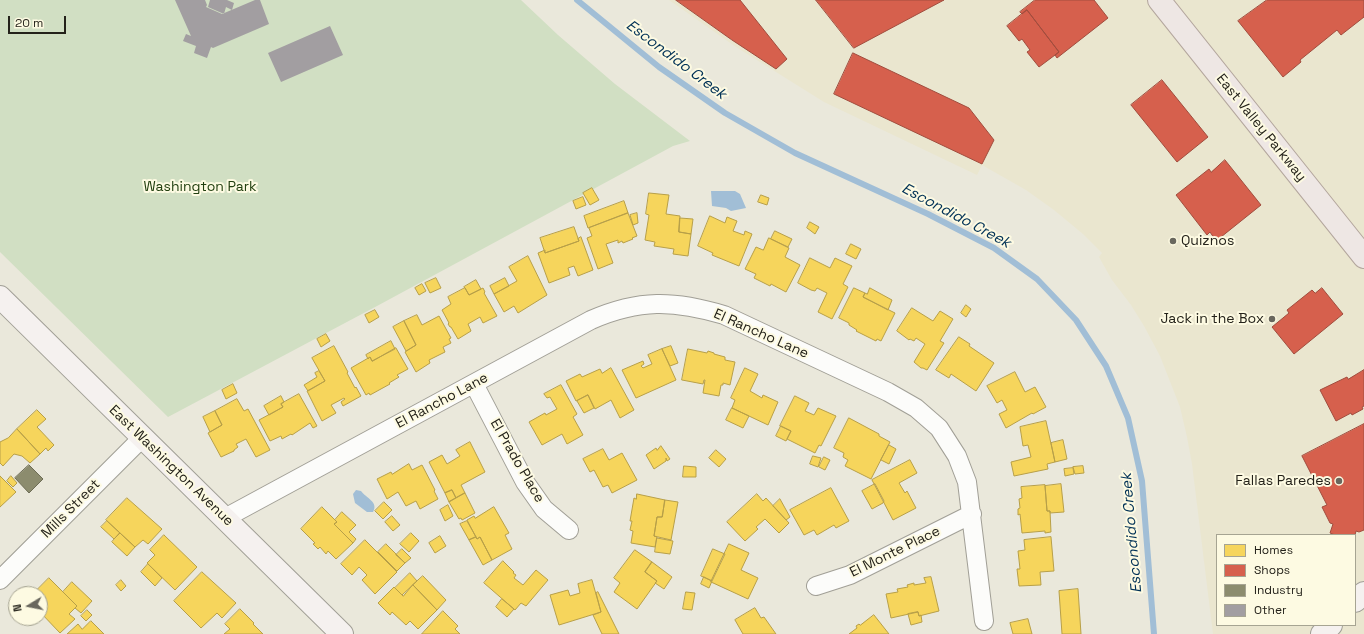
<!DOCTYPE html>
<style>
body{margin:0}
#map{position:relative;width:1364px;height:634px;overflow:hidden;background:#eae8db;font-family:"Space Grotesk",sans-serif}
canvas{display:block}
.legend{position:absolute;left:1216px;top:534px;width:140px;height:92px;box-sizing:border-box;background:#fdfae2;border:1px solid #a6a492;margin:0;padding:5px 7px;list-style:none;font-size:12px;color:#24221a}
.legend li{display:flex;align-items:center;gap:8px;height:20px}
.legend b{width:20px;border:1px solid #a6a492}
.north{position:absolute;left:8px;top:586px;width:40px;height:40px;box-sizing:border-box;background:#fdfae2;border:1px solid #a6a492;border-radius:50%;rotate:260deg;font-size:11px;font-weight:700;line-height:16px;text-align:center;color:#24221a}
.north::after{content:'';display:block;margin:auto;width:14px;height:18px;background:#69675e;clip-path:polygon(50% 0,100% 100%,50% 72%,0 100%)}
.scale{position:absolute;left:8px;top:16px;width:58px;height:18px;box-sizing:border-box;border:2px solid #24221a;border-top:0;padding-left:5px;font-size:12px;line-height:14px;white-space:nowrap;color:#24221a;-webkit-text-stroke:3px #fdfae2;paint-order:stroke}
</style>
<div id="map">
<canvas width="1364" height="634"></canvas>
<ul class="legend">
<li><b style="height:11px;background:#f6d55c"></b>Homes</li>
<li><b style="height:11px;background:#d6604d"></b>Shops</li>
<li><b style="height:11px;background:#8c8c6e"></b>Industry</li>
<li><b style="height:11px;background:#a29ea1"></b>Other</li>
</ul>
<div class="north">N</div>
<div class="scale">20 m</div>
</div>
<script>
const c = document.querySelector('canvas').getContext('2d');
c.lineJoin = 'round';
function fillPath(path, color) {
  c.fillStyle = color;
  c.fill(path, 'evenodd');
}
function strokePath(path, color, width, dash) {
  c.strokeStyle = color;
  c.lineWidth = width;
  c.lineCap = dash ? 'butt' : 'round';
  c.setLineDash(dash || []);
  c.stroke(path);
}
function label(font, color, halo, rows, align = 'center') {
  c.font = font + ' "Space Grotesk",sans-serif';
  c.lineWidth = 4;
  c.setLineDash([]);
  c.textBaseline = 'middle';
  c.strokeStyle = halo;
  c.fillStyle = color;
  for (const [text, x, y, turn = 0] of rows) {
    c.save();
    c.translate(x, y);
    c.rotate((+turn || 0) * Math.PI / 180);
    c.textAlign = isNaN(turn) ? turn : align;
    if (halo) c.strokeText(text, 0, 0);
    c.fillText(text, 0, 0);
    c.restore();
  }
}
const built = new Path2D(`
 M669,0H1364V634H1213L1192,464L1187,437L1180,407L1160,356L1144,326L1131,305L1112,280L1099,257L1102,253L1083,234L1054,210L1026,190L982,165L977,175L824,102L736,47ZM1217,535H1355V625H1217Z`);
const green = new Path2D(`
 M0,0H521L558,35L615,84L690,141L673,146L377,306L168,417L0,252Z`);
const water = new Path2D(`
 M711,191H735L740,194L746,208L731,211L726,208L712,206Z
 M356,490L361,491C366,498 379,502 373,512H367L355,503L353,494Z`);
const homes = new Path2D(`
 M592,188L599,200L590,205L583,193Z
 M649,193L669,195L666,214L680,216L679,232L691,234L688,256L673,254L674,249L654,246L655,242L645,240L649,215L646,214Z
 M761,195L769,198L767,205L758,202Z
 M583,197L586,205L576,209L573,201Z
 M624,201L628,213L588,228L584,216Z
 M628,213L637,236L632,238L633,239L623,243L622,241L618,243V240L606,244L613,263L598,269L587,238L592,236L589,228Z
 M637,213L638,223L633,225L630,215Z
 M710,216L725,223L727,217L737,221L733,231L744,235L745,231L752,234L739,266L712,255L713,253L698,246Z
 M680,218L693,219L691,234L679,232Z
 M810,222L819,227L815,234L807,228Z
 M574,227L579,241L545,253L540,238Z
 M775,231L792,239L788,247L771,239Z
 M581,237L593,270L578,276L574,266L568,268L570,275L549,283L538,253L545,250V253L579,241L578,239Z
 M769,238L789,248L785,257L800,265L786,292L771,284L770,286L754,278L756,274L745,269L756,247L763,250Z
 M851,244L861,249L856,259L846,254Z
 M528,256L547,295L518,313L514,306L504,312L494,294L517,281L509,267Z
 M810,258L830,268L835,258L852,266L843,284L848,287L832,319L818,312L827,293L817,288L815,291L811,290L798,283Z
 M436,278L441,288L430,293L425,283Z
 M505,278L509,286L494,294L490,286Z
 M476,280L481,289L469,295L465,288L464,287Z
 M422,284L426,291L419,295L415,288Z
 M465,288L469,295L483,288L485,292L484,293L497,316L483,323L480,317L468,324L471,331L458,339L451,327H450L448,324L449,323L442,310L451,304L448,297Z
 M854,288L865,293L863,297L895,313L881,341L877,339L876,341L856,331L857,330L849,325V323L839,318Z
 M870,288L892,300L888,310L863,297L865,293L867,294Z
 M966,305L971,309L966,317L961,313Z
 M912,308L933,321L940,311L953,319L940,341L944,343L927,370L923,368H921L914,362L925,344L916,338L914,341L910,339L909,340L897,331Z
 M375,310L379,317L369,323L365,315Z
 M417,315L422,325L439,316L451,338L449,339L451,343L443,347L445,352L429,360L430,363L416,372L405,352L416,345L404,321Z
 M404,321L416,345L406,351L393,327Z
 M326,334L330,341L321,347L317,339Z
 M959,337L970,344L969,346L994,363L976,391L951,374L949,378L936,370Z
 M391,341L395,349L372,361L370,357L368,359L366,355Z
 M334,346L348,372L347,373L355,388L356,387L361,396L343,406L341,402L345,399L344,398L331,405L336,413L322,421L307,391L325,381L312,358Z
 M671,346L678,363L670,366L662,349Z
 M396,348L408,369L397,375L399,377L389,383L390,384L370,395L369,393L366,395L351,368L370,357L372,361Z
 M662,349L676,380L636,398L622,370L643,361L644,364L641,366L643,368L652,364L648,355Z
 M688,349L707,353L708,351L714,353V354L725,357V360L735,362L730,385L723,383V385H721L719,396L703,393L705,380H704L703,384L682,380Z
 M611,368L634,410L620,418L611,400L595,409L588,395L576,401L566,381L580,374L582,377L600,369L602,373Z
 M745,368L758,374L750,391L762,398L763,395L778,402L768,425L732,408L735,400L731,398Z
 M319,371L325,381L308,391L304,385L317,377L315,373Z
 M1015,372L1025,392L1035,387L1046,407L1033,414L1032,413L1006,428L999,414L1007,410L1002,400L997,403L987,386Z
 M233,384L237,393L226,399L222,390Z
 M561,385L577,414L573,417L583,435L567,444L562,434L542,445L529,422L545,413L546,415L557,409L550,397L547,398L544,394Z
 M299,394L317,426L313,428L310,423L292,435L291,434L282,439L281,436L270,441L259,420L283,407L281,404Z
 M588,395L594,408L584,413L577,401Z
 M281,396L284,402L281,404L283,407L269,415L264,406Z
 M795,396L809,403L805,411L814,415L818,408L836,416L821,446L819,445L815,453L787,439L791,431L780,426Z
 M237,399L244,411L248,409L270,450L256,457L246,439L236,444L238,447L234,450V451L221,457L208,433L222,425L215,411Z
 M732,408L749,416L743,428L726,420Z
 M37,410L46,419L37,427L54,445L48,451L46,448L40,454L17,429Z
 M215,411L222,425L210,432L203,417Z
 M849,418L879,434V436L890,442L871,479L845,466L848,460L843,457L844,453L834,448Z
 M1046,421L1055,462L1047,464L1048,469L1014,476L1011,462L1031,457L1028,445L1023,446L1020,427Z
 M781,426L791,431L786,441L776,436Z
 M17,429L40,454L30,463L22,456L14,454L3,466L0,463V442L8,438Z
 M1063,440L1067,459L1055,462L1051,443Z
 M470,442L485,472L461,485L465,493L456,498L452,490L445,493L429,462L442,455L447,464L460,456L456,450Z
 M889,445L896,449L889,464L881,460Z
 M661,446L670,459L667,461L666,458V461L654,469L646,455L656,448L657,450Z
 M603,449L609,460L622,453L637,480L612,493L608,485L603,487L594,470L590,472L583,459Z
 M716,450L726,459L719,467L709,458Z
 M813,456L821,458L818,467L810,464Z
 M824,457L830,460L825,470L819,467Z
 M910,460L917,473L899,483L905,493L907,491L916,508L893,520L872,480Z
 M409,464L412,470L422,465L435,490L434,491L438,499L420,509L416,501L406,506L398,492L387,499L377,479L391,472L392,474Z
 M684,466L696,467V477H683Z
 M1083,466L1084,473L1075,474L1073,467Z
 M1073,468L1074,474L1065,476L1064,469Z
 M0,476L16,492L0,507Z
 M11,476L17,483L13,487L7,481Z
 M875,484L884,501L883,503L872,509L862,491Z
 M1061,484L1064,512L1050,513V511H1047L1045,486Z
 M1045,485L1047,511H1050L1051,532L1045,533V531L1022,533L1020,514L1018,515V509L1020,508L1019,499L1022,498L1021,487Z
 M831,488L849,521L836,528L834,525L817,535L814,530L804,535L790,510Z
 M452,490L456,498L449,502L445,493Z
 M465,493L475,513L462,520L461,518L459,519L449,502Z
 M637,494L665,500L662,517H657L654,536L657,537L655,547L631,543L633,531L630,530L632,521H630L634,498L636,499Z
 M757,494L763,501L766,498L789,523L779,533L765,519L756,527L758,529L745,541L727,522Z
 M127,498L162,529L148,544L143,540L135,547L106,520Z
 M780,499L790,517L786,520L773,506Z
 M665,500L678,502L671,540L654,536L657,517H662Z
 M384,502L392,510L383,519L375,511Z
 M448,505L453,516L445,521L440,510Z
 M322,507L337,522L334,524L353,543L336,559L328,551L326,554L320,547L318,549L313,544L315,543L301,529Z
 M494,507L509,533L505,535L512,549L492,560L480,537L477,539L467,520L474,516L475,518Z
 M342,512L356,525L349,532L356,539L353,543L334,524L337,522L335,520Z
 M392,516L400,525L393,531L385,522Z
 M107,521L120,533L114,539L101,527Z
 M467,521L476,537L469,540L460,524Z
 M120,533L135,547L127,556L112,542Z
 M411,533L419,541L409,552L400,544Z
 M164,535L197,567L175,590L147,563L155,555L150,550Z
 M440,536L446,546L435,553L429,543Z
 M476,537L477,539L480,537L492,560L483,565L469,540Z
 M1051,537L1054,571L1040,572L1041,585L1019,586L1017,569H1020L1018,551L1025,550L1024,540Z
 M657,538L673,541L670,554L655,552Z
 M365,540L397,572L375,594L362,580L367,575L359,567L352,575L341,564Z
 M386,544L405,563L397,571L378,552Z
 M729,544L749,553L741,570L758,578L748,599L711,582Z
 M402,549L411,558L405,563L396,555Z
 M713,549L725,554L712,581L701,576Z
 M635,550L652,562L645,572L657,581L637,609L614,592L620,583L614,578Z
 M503,561L514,572L513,573L516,575L514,578L523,585L536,570L548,580L526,606L521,603L515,610L484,583Z
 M652,562L672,577L664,589L655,583L657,581L645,572Z
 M148,564L162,578L155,586L141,572Z
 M202,572L236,603L222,618L217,613L201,628L174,601Z
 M410,573L417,581L402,595L395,588Z
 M423,576L446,600L437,610L413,585Z
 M704,577L712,581L709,588L701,584Z
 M931,577L939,611L919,616L918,612L891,618L886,594L898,592L897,589L908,587L907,585L914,583V585L926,583L924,578Z
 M49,578L77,606L69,614L75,619L60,633L40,612V594H33Z
 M121,580L126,586L121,591L116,585Z
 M592,580L601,612L559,625L550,595L568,590L570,596L580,593L578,584Z
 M72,582L92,601L81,613L75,608L77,606L63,592Z
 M413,585L437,610L418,629L410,621L406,625L392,612L390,615L378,603L394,587L403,596Z
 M1078,589L1081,634H1062L1059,591Z
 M598,592L619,634H602L593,615L601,612L596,593Z
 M686,592L695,593L692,610L683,609Z
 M502,599L514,609L507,617L496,607Z
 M755,608L761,618L764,617L776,634H743L735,620Z
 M240,609L254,623L253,624L263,634H224L230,629L225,624Z
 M87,610L92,615L86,621L81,616Z
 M443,611L458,626L455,629L460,634H422Z
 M918,612L919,616L921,615L922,622L911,625L908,614Z
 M874,615L889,634H849L857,628L856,626L859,624L860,625Z
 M1028,619L1032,634H1013L1010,623Z
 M91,621L104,634H67L78,624L82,629Z`);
const shops = new Path2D(`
 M676,0H740L787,59L776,69L732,40Z
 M816,0H944L854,48Z
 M1035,0H1094L1108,18L1057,58L1055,55L1059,52L1027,10L1022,14L1020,12Z
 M1267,0H1364V17L1341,35L1337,30L1300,60L1301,62L1283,77L1238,21Z
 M1027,10L1059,52L1039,67L1027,52L1030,50L1022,39L1019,41L1007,26Z
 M853,53L969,108L994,140L982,164L834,94Z
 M1162,80L1208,137L1177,162L1131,105Z
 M1225,160L1261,205L1216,241L1210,232L1207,235L1176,195L1209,169L1211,172Z
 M1322,288L1343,314L1294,354L1272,327L1289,313L1287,310L1312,290L1315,293Z
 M1364,370V406L1362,407L1363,409L1352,415L1351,413L1336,421L1320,390L1347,377L1348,379Z
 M1364,424V530L1359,532L1356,531L1355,535H1335L1330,533L1333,524L1330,523L1322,507L1327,505L1302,456Z`);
const industry = new Path2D(`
 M29,465L43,479L29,493L15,478Z`);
const stream = new Path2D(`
 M577,0L659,67L725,113L795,153L928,214L994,248L1037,279L1076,320L1106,366L1128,418L1142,481L1154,634`);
const building = new Path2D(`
 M175,0H205L207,5L206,7L222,14L255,0H260L269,24L213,48L211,47L207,58L194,53L196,46L183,41L186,34L191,36Z
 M210,0H227L234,3L232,10L226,7L224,14L208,7Z
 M330,26L343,55L281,82L268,53Z`);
const street = new Path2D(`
 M474,384L525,482L544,509L569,530
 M225,518L591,320C639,299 674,300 724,315L888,392L916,408L939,428L957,456L967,482L984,621
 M0,580L142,438
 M816,586L850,575L972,514`);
const secondary = new Path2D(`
 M0,297L342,634
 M1355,601L1364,593
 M1322,634L1331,625`);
const primary = new Path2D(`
 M1159,0L1364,257`);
const markers = [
 [1173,241,4,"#69675e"],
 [1272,319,4,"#69675e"],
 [1339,481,4,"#69675e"]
];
const streetNames = [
 ["East Valley Parkway",1261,128,51],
 ["El Rancho Lane",761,334,24],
 ["El Rancho Lane",442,401,-28],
 ["El Prado Place",517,461,60],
 ["East Washington Avenue",171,466,44],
 ["Mills Street",71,509,-45],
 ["El Monte Place",895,552,-26]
];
const parkNames = [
 ["Washington Park",200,187]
];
const poiNames = [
 ["Quiznos",1181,241,"left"],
 ["Jack in the Box",1264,319],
 ["Fallas Paredes",1331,481]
];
const waterNames = [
 ["Escondido Creek",676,60,37],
 ["Escondido Creek",956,216,28],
 ["Escondido Creek",1132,533,-95]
];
fillPath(built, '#eae6cf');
fillPath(green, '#d1dfc3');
fillPath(water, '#a1bed6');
fillPath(homes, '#f6d55c');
strokePath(homes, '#b79f48', 1);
fillPath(shops, '#d6604d');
strokePath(shops, '#a14d3e', 1);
fillPath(industry, '#8c8c6e');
strokePath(industry, '#6d6c55', 1);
strokePath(stream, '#a1bed6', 6);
fillPath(building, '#a29ea1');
strokePath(street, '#a19f96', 20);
strokePath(secondary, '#a19f96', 24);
strokePath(primary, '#b3a69d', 24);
strokePath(street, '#fcfcfa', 18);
strokePath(secondary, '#f5f1ef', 22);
strokePath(primary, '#eee7e4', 22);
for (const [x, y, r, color] of markers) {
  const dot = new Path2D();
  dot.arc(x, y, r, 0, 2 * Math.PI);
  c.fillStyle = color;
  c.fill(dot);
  strokePath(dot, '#fdfae2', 1.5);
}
label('14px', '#24221a', '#fdfae2', streetNames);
label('14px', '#213f0f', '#fdfae2', parkNames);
label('14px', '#24221a', '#fdfae2', poiNames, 'right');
label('italic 15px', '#003156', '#fdfae2', waterNames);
</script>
